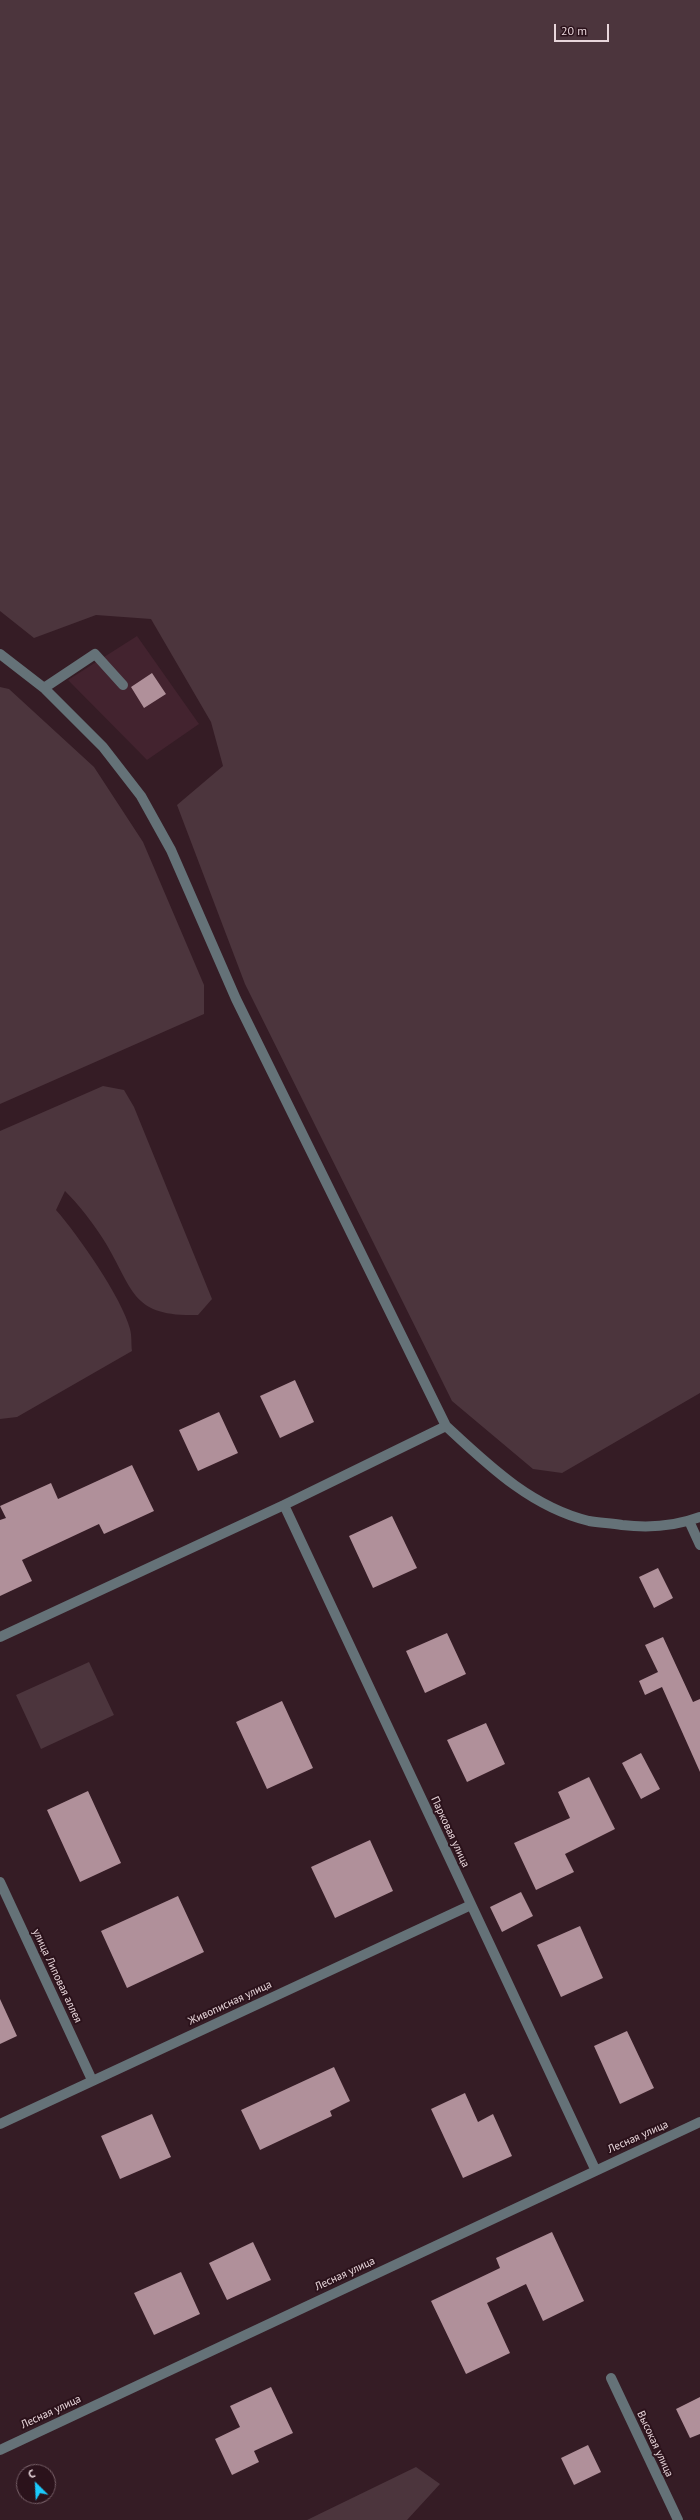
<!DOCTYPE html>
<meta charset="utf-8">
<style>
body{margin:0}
#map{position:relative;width:700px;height:2520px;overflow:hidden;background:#351c25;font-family:"PT Sans",sans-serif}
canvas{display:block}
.north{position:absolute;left:16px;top:2464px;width:40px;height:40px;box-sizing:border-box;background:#2b121b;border:1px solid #776068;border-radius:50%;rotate:336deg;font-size:11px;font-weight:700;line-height:16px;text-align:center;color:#e8d6db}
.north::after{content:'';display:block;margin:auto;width:14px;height:18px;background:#1bcafc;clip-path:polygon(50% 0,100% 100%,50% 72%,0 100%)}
.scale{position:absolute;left:554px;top:24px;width:55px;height:18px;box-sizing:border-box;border:2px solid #e8d6db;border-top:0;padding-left:5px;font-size:12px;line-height:14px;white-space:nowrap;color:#e8d6db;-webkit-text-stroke:3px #2b121b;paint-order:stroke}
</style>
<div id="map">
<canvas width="700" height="2520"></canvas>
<div class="north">С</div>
<div class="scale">20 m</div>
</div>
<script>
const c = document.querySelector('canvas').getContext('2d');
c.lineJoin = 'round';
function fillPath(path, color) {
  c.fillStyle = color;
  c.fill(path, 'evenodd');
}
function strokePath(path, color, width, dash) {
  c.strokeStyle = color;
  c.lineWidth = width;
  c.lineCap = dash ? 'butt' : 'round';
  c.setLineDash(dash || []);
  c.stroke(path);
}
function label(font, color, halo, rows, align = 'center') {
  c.font = font + ' "PT Sans",sans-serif';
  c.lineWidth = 4;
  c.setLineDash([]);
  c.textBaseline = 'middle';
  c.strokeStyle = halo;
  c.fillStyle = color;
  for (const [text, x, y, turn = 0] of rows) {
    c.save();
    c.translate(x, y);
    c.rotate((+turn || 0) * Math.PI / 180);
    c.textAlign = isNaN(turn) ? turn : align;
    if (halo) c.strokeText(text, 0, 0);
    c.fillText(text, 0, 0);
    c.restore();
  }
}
const built = new Path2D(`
 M137,636L199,724L147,760L68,680Z`);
const green = new Path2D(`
 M0,0H700V1393L562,1473L533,1469L452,1401L245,984L177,805L223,766L211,722L151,619L96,615L34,638L0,611Z
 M0,687L9,689L94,767L143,842L204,985V1014L0,1104Z
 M103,1086L124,1090L134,1107L212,1299L198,1315C131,1317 134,1290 105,1242C94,1224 79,1205 65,1191L56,1210C78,1235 122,1298 130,1329C132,1336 131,1344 132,1351L17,1417L0,1419V1131Z
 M89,1662L114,1715L41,1749L16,1695Z
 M416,2467L440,2484L407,2520H307Z`);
const building = new Path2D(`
 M152,673L166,694L144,708L131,687Z
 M295,1380L314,1422L280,1438L260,1396Z
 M219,1412L238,1453L198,1471L179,1430Z
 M132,1465L154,1511L104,1534L99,1524L22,1560L32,1581L0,1596V1520L6,1518L0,1506L51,1483L58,1499Z
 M392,1516L417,1568L373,1588L349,1536Z
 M658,1568L673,1598L654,1608L639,1577Z
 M447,1633L466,1674L425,1693L406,1651Z
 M663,1637L693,1702L700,1699V1772L662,1687L645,1695L639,1681L658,1672L645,1645Z
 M282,1701L313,1768L267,1789L236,1722Z
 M486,1723L505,1764L467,1782L447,1740Z
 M641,1753L660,1789L641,1799L622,1763Z
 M589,1777L615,1829L565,1854L574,1872L536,1890L514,1843L570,1818L558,1792Z
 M88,1791L121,1863L80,1882L47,1810Z
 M370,1840L393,1891L335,1918L311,1867Z
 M521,1892L533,1916L502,1932L490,1907Z
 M178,1896L204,1952L127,1988L101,1931Z
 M580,1926L603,1978L561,1997L537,1945Z
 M0,1999L17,2036L0,2044Z
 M627,2031L654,2088L620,2104L594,2046Z
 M334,2067L350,2101L330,2111L332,2116L260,2150L241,2110Z
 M465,2093L478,2122L493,2114L512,2156L463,2178L431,2109Z
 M152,2114L171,2157L120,2179L101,2136Z
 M552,2232L584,2301L543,2321L526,2284L487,2303L510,2353L466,2374L431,2301L500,2268L496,2258Z
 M253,2242L271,2280L227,2300L209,2263Z
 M181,2272L200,2314L154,2335L134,2293Z
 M271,2387L293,2433L254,2451L259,2462L232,2475L215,2439L240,2427L230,2406Z
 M700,2397V2434L690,2438L676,2409Z
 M588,2445L601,2472L574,2485L561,2458Z`);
const minor = new Path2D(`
 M0,654L44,688L103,747L141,796L171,850L236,999L446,1426C488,1465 531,1507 589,1521C600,1523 611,1523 622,1525C647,1528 676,1526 700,1517
 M44,688L95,654L123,685
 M284,1505L595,2169
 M689,1521L700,1545
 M0,1637L284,1505L446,1426
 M0,1882L92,2080
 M0,2124L471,1905
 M611,2378L678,2520
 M0,2450L700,2122`);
const streetNames = [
 ["Парковая улица",450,1832,65],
 ["улица Липовая аллея",57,1976,65],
 ["Живописная улица",230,2003,-25],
 ["Лесная улица",638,2137,-24],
 ["Лесная улица",345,2274,-25],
 ["Лесная улица",51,2412,-25],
 ["Высокая улица",655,2444,65]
];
fillPath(built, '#43232f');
fillPath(green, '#4c353d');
fillPath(building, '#b0909a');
strokePath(minor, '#657278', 10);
label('11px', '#e8d6db', '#2b121b', streetNames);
</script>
